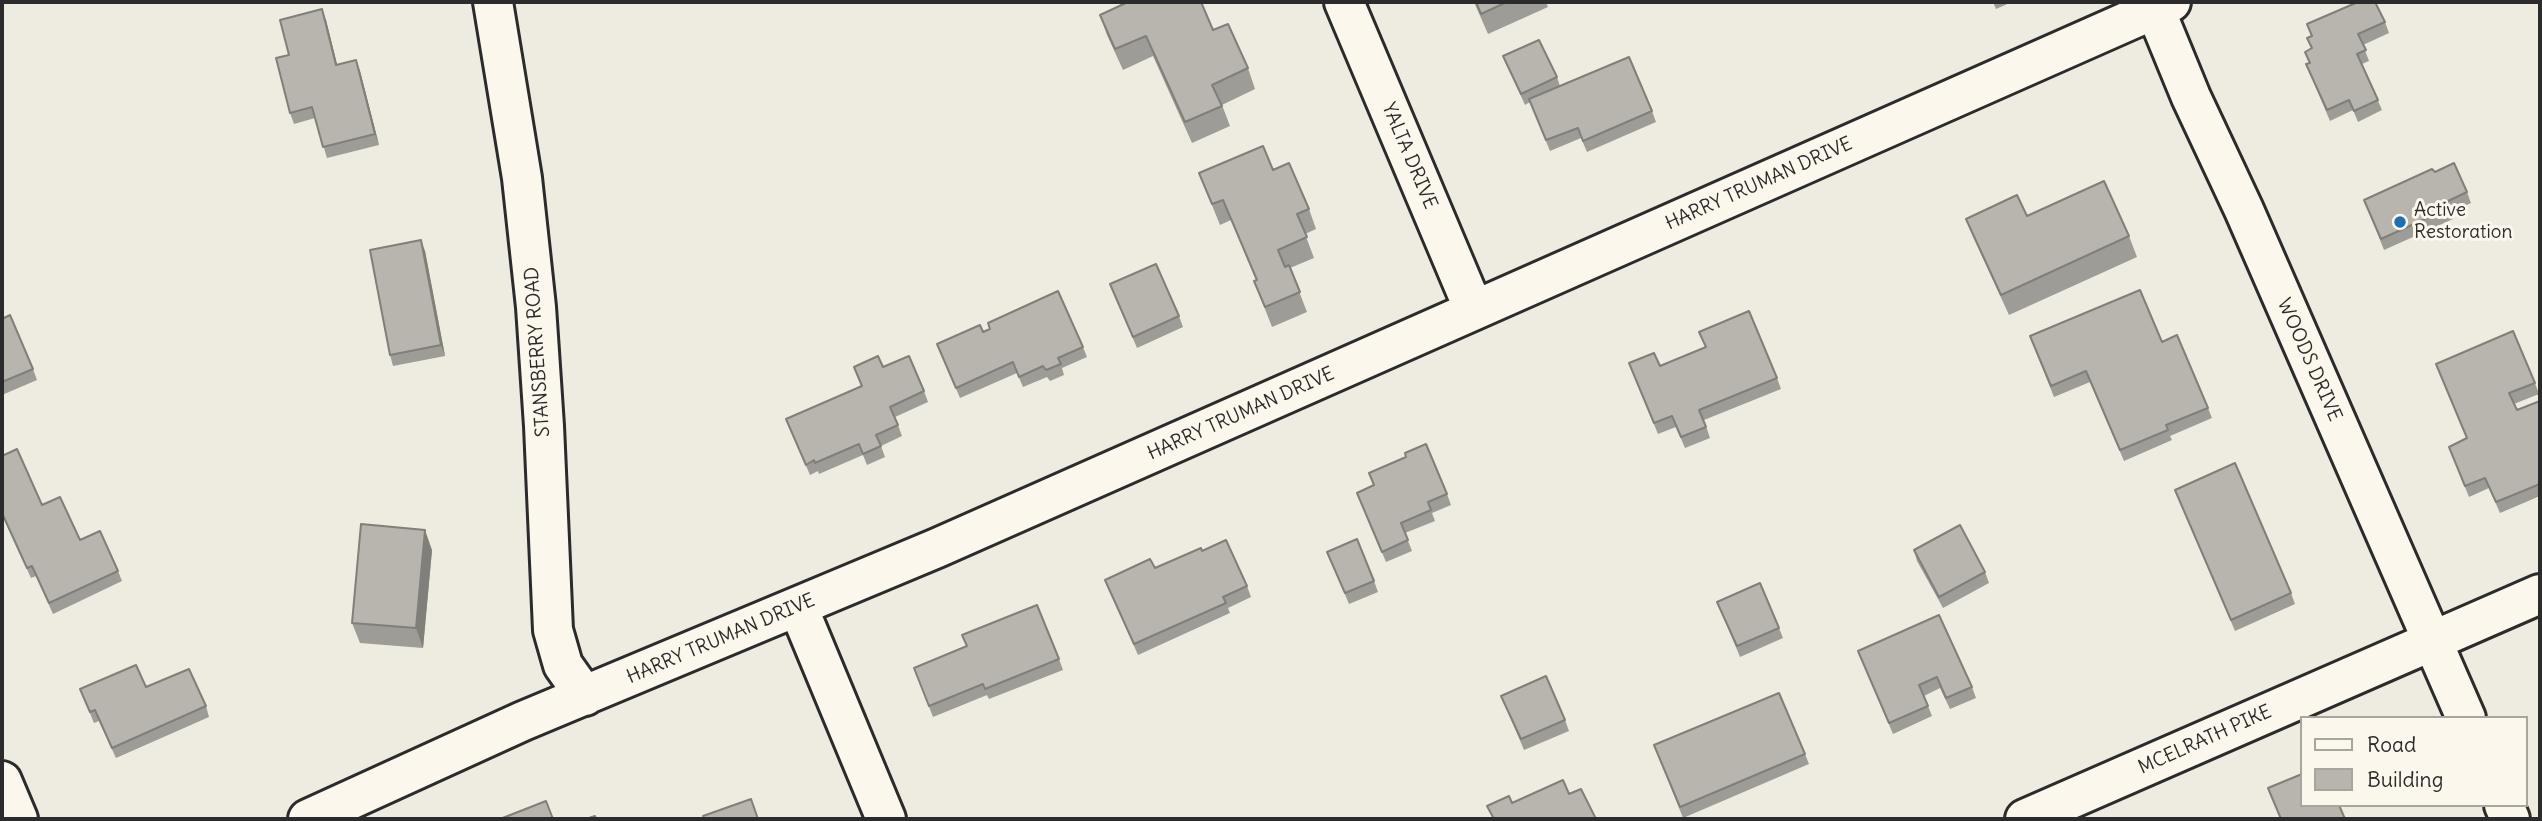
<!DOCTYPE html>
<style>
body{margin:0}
#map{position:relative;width:2542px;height:821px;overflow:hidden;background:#eeebe0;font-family:Delius,sans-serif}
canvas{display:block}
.frame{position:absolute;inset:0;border:4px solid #2b2b2b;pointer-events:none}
.legend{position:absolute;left:2300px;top:716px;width:228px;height:91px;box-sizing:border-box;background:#fbf7ec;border:2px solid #a8a59f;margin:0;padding:9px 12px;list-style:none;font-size:21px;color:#2b2b2b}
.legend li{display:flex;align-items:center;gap:14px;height:35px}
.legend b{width:35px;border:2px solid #a8a59f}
</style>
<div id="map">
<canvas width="2542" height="821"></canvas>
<div class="frame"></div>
<ul class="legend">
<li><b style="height:9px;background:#fbf7ec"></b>Road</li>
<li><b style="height:19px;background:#b8b5ae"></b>Building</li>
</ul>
</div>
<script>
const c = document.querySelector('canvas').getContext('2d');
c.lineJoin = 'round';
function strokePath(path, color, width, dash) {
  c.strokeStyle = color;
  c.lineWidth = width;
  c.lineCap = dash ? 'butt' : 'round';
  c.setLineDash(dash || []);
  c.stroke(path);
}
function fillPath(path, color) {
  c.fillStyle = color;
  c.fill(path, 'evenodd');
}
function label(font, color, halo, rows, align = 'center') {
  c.font = font + ' Delius,sans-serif';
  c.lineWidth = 6;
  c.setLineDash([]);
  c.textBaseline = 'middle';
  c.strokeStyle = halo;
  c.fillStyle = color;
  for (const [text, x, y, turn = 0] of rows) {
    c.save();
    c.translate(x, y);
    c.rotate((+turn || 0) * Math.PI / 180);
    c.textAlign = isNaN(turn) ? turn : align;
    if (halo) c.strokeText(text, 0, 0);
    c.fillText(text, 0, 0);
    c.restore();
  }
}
const minor = new Path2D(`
 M493,2L522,178L536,307L544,426L553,630L563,665L585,696
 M1344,2L1474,310
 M2152,2L2191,97L2244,210L2466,718
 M798,607L886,819
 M2,781L18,819
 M2504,805L2510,819
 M308,819L523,721L937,548L2171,2
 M2025,819L2540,594`);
const wall = new Path2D(`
 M1474,2H1546L1548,7L1488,34Z
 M1993,2H2012L1996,9Z
 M1100,15L1213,30L1248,68L1255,89L1222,105L1230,126L1192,143L1153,56L1123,70L1107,35Z
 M326,20L337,65L356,60L360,71L379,145L327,158L315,118L294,124L290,113L289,55Z
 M2385,22L2389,33L2363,45L2369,61L2362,64L2382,110L2358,122L2353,110L2330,121L2306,64L2309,63L2305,52L2311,49L2307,38L2312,36L2307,24Z
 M1503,56L1557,77L1560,86L1652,111L1656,122L1587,152L1581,138L1550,151L1530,102L1525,105Z
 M1273,170L1309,209L1316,229L1305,234L1314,258L1290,268L1307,312L1272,327L1254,281L1256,280L1231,220L1220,225L1199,173Z
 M2435,172L2467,192L2471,203L2451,212L2453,219L2384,250L2364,200Z
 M1966,219L2129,236L2137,257L2009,315L1974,239Z
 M425,251L445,356L393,366L390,355Z
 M1110,284L1179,316L1183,327L1137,348Z
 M2,319L33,369L37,380L2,395Z
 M983,332L1083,347L1087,357L1062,368L1064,375L1050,381L1047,377L1023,387L1017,373L960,398L937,344Z
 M2162,342L2208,408L2212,418L2170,436L2172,440L2124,461L2090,382L2054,397L2034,347Z
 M2436,364L2535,383L2539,394L2514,404L2517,410L2540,401V496L2500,513L2489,488L2469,497L2449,447L2467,439Z
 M1660,366L1777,378L1781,389L1704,420L1710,438L1685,448L1676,427L1658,434L1633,374Z
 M854,367H883L924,391L928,402L895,417L902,436L881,446L885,457L867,465L863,455L819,474L818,471L810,475L786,419L861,386Z
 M2,456L42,505L80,540L118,571L122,581L53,614L36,576L31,578L2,515Z
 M1369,473L1447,494L1451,505L1432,513L1435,521L1405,533L1412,551L1386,562L1357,493L1374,485Z
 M2175,490L2291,593L2295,604L2235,631Z
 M432,550L423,648L360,643L352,623Z
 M1914,550L1985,572L1989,583L1943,608L1917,561Z
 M1202,551L1247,586L1251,597L1228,608L1230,613L1138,655L1105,580L1155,568Z
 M1327,552L1374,581L1378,592L1349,604Z
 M1717,602L1779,628L1783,638L1740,657Z
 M1858,651L1972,687L1976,698L1950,709L1940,688L1924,696L1932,716L1893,734Z
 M1059,659L1063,670L989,699L987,695L933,717L914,668Z
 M146,687L206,706L209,717L116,758L99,721L94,723L80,689Z
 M1501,696L1565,720L1569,731L1524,750Z
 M1654,745L1805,754L1809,764L1683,818Z`);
const shadedWall = new Path2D(`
 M322,9L326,20L340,76L336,65Z
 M356,60L360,71L379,145L375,134Z
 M421,240L425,251L445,356L441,345Z
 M425,530L432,550L423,648L416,628Z`);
const building = new Path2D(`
 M1128,2H1201L1213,30L1228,24L1248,68L1212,85L1222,106L1185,122L1146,36L1115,49L1100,15Z
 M1476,2H1507L1481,14Z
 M2358,2H2375L2385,22L2358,34L2366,50L2357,54L2378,100L2354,111L2349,100L2327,110L2306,64L2310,63L2305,52L2312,48L2307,38L2312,36L2307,24Z
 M322,9L336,65L356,60L375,134L323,147L312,107L290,113L276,58L289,55L280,20Z
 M1539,40L1557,77L1521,94L1503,56Z
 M1629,57L1652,111L1583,141L1578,128L1546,140L1529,99Z
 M1263,146L1273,170L1289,163L1309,209L1297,214L1307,237L1278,250L1285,267L1289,265L1300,292L1265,307L1254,281L1257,280L1223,200L1212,204L1199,173Z
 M2454,163L2467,192L2446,202L2449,208L2381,239L2364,200L2432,169L2435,172Z
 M2104,181L2129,236L2001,295L1966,219L2017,195L2027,216Z
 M421,240L441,345L390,355L370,250Z
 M1156,264L1179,316L1133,337L1110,284Z
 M2140,290L2162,342L2177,335L2208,408L2166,425L2168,430L2120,450L2086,371L2051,386L2030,336Z
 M1058,291L1083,347L1058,358L1061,364L1046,370L1043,366L1019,377L1013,362L956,388L937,344L980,325L983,332L990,329L988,323Z
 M1749,311L1777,378L1699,410L1706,427L1681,437L1672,416L1654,423L1629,363L1654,353L1660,366L1706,347L1699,332Z
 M10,315L33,369L2,382V319Z
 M2513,331L2535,383L2509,393L2517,410L2540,401V484L2496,502L2485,478L2465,486L2449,447L2467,438L2436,364Z
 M878,356L883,367L909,356L924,391L890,407L898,425L876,435L881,446L863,454L859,444L815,463L814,460L806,465L786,419L862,386L854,367Z
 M1426,444L1447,494L1428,502L1431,510L1401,523L1408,540L1382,552L1357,493L1374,485L1369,473L1406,457L1405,453Z
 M17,449L42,505L60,497L80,540L100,531L118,571L49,603L32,566L27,568L2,513V456Z
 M2235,463L2291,593L2231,620L2175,490Z
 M361,524L425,530L416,628L352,623Z
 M1960,525L1985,572L1939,597L1914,550Z
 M1357,539L1374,581L1345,593L1327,552Z
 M1226,540L1247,586L1223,597L1226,603L1134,644L1105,580L1150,559L1155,568L1201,548L1202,551Z
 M1760,583L1779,628L1737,646L1717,602Z
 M1037,605L1059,659L985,689L983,684L929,706L914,668L967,646L962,635Z
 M1939,615L1972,687L1946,698L1937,677L1919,685L1928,706L1889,723L1858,651Z
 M136,665L146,687L189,669L206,706L112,748L95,710L90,712L80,689Z
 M1546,676L1565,720L1521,739L1501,696Z
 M1779,693L1805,754L1680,807L1654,745Z
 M2302,774V805H2339L2345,819H2281L2268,788Z
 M1563,780L1569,794L1581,789L1596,819H1494L1487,806L1509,796L1512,803Z
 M751,799L758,819H704L703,816Z
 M546,801L553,819H500Z
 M595,816L596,819H586Z`);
const markers = [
 [2400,222,7,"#1f6fb2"]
];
const streetNames = [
 ["YALTA DRIVE",1409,156,67],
 ["HARRY TRUMAN DRIVE",1759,184,-24],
 ["STANSBERRY ROAD",538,352,-94],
 ["WOODS DRIVE",2309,360,66],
 ["HARRY TRUMAN DRIVE",1241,414,-24],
 ["HARRY TRUMAN DRIVE",721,639,-23],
 ["MCELRATH PIKE",2205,740,-24]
];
const poiNames = [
 ["Active",2414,211],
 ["Restoration",2414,233]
];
strokePath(minor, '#2b2b2b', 44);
strokePath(minor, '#fbf7ec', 38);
fillPath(wall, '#9e9c96');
fillPath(shadedWall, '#817f7a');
fillPath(building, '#b8b5ae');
strokePath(building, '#817f7a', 2);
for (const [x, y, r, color] of markers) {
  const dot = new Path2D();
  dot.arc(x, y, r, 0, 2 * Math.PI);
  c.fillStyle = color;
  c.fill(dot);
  strokePath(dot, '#fbf7ec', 2.5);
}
label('19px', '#2b2b2b', '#fbf7ec', streetNames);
label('19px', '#2b2b2b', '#fbf7ec', poiNames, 'left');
</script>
